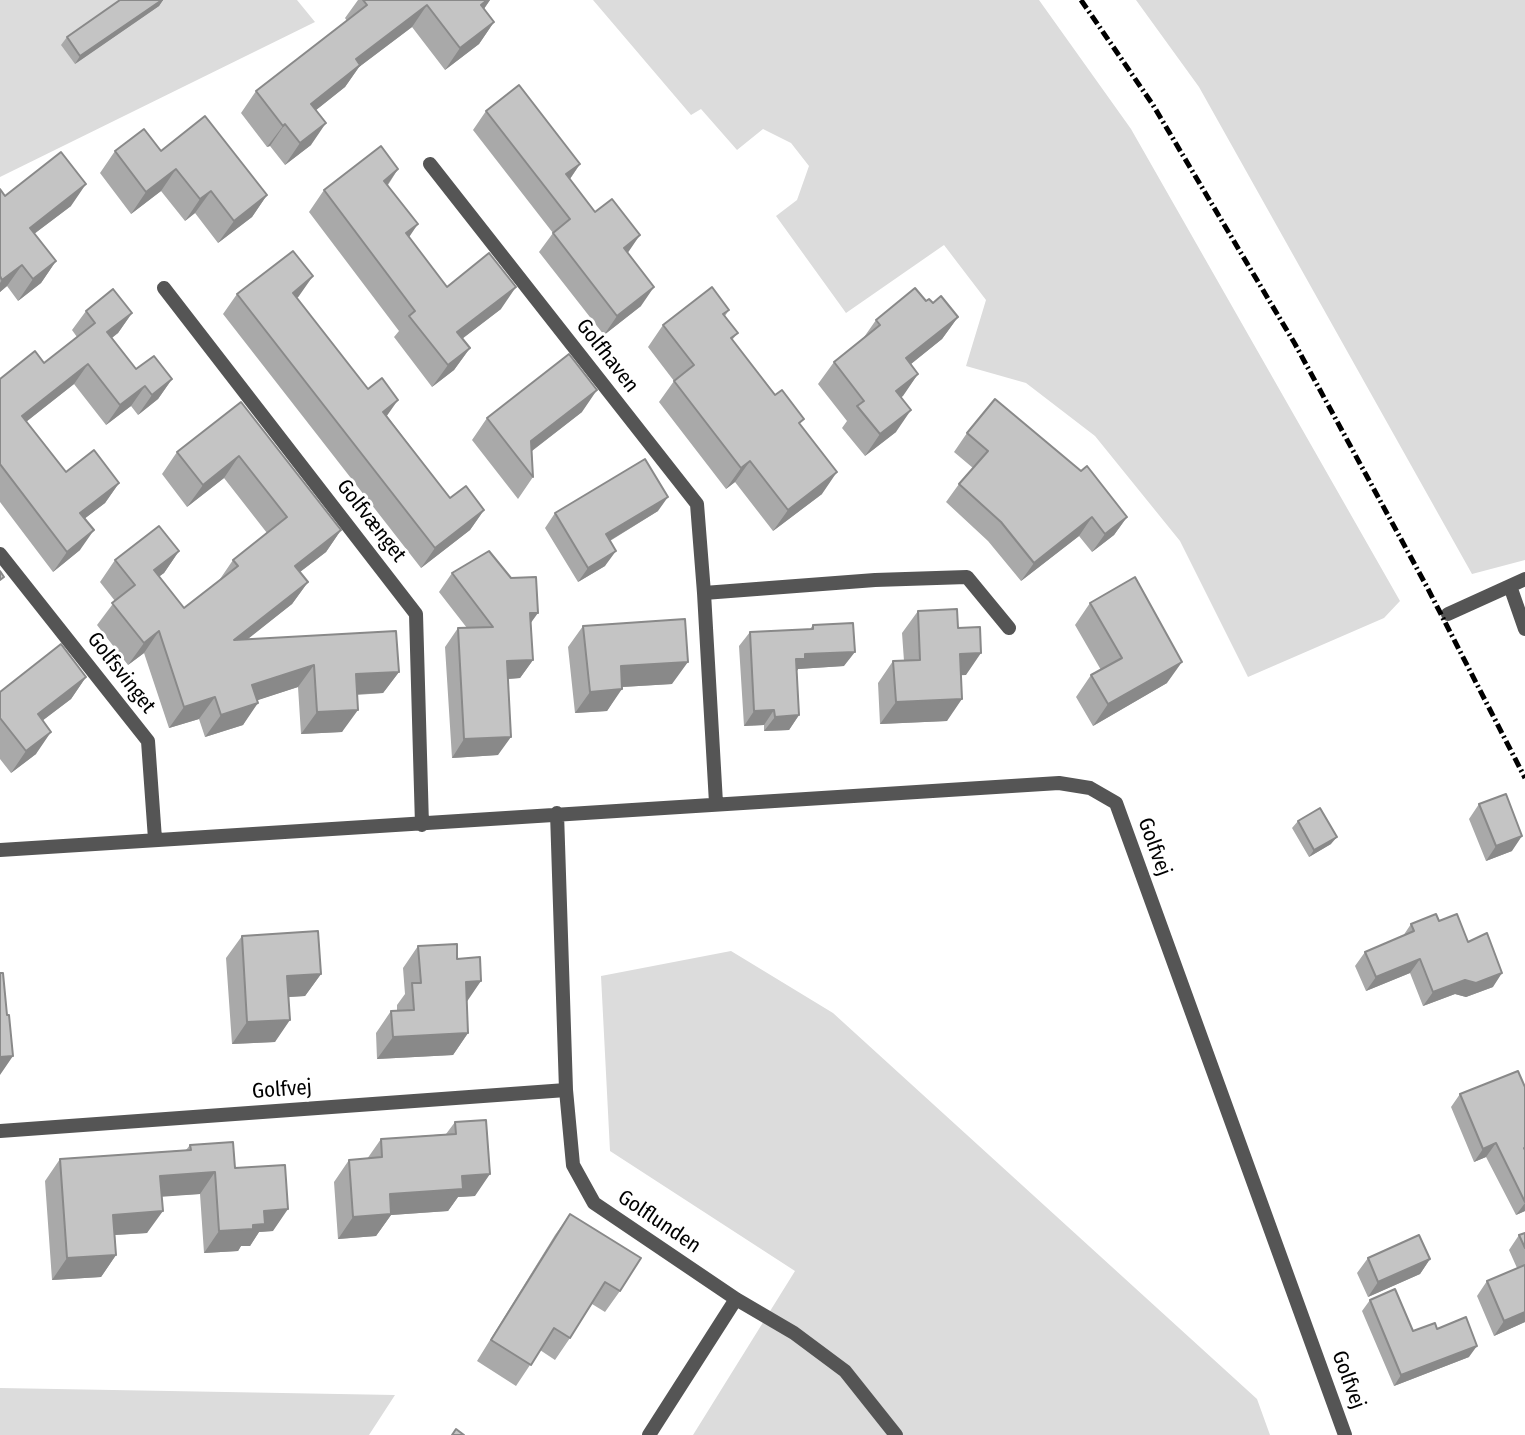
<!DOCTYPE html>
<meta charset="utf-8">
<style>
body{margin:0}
canvas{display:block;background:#fff}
</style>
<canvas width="1525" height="1435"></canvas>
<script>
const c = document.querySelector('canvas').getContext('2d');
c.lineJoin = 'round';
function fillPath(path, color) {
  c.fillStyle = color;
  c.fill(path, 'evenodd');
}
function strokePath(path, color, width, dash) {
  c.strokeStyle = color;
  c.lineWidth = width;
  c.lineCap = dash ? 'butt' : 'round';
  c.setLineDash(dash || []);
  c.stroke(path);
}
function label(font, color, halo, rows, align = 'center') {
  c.font = font + ' "Fira Sans Condensed",sans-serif';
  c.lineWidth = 6;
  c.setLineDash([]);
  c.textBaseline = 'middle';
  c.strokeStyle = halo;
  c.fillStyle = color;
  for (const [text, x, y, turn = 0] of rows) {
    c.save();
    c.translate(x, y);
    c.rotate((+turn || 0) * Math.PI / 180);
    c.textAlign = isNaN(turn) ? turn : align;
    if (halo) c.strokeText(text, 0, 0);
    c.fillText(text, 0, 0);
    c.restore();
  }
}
const green = new Path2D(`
 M0,0H297L315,22L0,177Z
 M593,0H1039L1131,129L1400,601L1384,618L1248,677L1180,541L1095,436L1026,383L966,366L986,300L944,245L846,313L776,216L797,200L809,166L791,143L763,129L737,150L701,109L691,115Z
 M1136,0H1525V560L1472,574L1199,87Z
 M731,951L833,1013L1257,1399L1270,1435H693L795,1271L610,1151L601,976Z
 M0,1388L395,1395L369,1435H0Z`);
const minor = new Path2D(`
 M430,164L697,504L704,593L716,803
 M164,288L416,614L422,825
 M0,554L148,741L155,839
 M1510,586L1525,629
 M704,593L875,580L967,577L1009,628
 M1448,614L1525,579
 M557,813L566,1090L573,1165L594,1203L736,1299L794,1333L845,1371L896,1435
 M0,850L1059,783L1090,788L1116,803L1345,1435
 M0,1131L566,1090
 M649,1435L736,1299`);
const rail = new Path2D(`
 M1081,0L1153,105L1295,344L1427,587L1525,778`);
const wall = new Path2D(`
 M120,0H163L159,6L75,64L61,45L67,37Z
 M358,0H490L484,9L494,22L479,44L445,70L412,27L359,67L345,87L316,110L311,145L285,165L270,146L267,147L241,113L256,91L347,21L345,18Z
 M486,111L580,164L570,179L627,253L641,306L604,335L539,252L553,233L473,130Z
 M115,151H161L267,195L252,217L218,243L195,213L185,221L161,191L131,214L100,173Z
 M398,169L388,185L409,237L447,287L501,309L462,339L470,348L454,370L432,387L394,337L399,331L309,212L324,190Z
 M0,189L5,196L71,206L34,234L56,261L41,283L18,301L7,286L0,292Z
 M237,294L299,296L297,298L450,498L484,510L470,530L421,568L223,314Z
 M926,301L933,303L958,317L942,339L911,364L918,374L901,397L896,432L865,456L842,428L847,421L818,384L834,362L862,340L876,320Z
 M729,310L725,316L738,333L732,340L800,425L822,494L773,531L735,482L726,489L659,402L674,381L648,347L663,325Z
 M86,311L132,313L118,333L112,338L136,369L172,379L158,399L138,415L131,406L106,425L74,384L26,422L66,472L119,483L105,503L85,518L80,550L53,572L0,502V379L44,363L77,337L72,330Z
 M241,402L341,530L326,552L300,572L308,582L292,604L247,639L399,672L383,693L357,695L342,732L301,734L298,687L257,700L243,725L205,737L199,719L169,728L144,653L128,665L97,625L115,601L100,582L115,560L179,551L164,573L159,576L184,608L218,582L233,560L267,533L224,478L187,507L162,474L177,452Z
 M582,412L532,451L533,477L518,499L472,440L487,418Z
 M967,433L1127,517L1114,535L1092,552L1079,536L1021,581L988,541L946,502L959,484L973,468L954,452Z
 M658,511L610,541L605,566L578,582L545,528L555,513Z
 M452,573L531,623L533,660L520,678L508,679L498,755L452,758L445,647L458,628H467L439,592Z
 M1090,603L1167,683L1093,726L1076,697L1091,675L1101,670L1075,625Z
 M918,611L958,628L966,675H961L947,721L880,724L878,683L893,661H904L902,633Z
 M813,625L844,666L798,669L797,671L799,715L789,730L764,731V725L744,726L739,646L750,632L810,629Z
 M583,626L672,684L622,687L607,711L575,713L568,647Z
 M86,677L71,699L42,721L36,754L11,773L0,759V692Z
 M1479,804L1512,851L1486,861L1469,819Z
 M1298,821L1331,844L1309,857L1292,828Z
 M1439,921L1468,942L1493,987L1466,997L1455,994L1423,1006L1410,973L1366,991L1355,966L1365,952L1403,936L1411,924Z
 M242,936L321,974L305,996L289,997L275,1042L232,1044L226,958Z
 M418,946L457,959L467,1001L468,1033L453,1055L377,1059L376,1033L391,1011H397V1005L405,994L403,968Z
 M1525,1087V1211L1516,1215L1486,1157L1474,1162L1451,1107L1460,1094Z
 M455,1122L475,1196L458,1197L448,1211L391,1215L376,1236L338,1239L334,1182L349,1160L367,1159L381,1139L446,1134Z
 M190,1145L235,1168L273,1231L259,1232L250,1246H241L238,1251L204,1253L200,1194L162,1196L147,1233L115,1235L116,1255L101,1277L52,1280L45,1181L60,1159L186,1150Z
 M570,1214L620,1291L605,1312L592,1304L570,1338L555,1360L540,1350L516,1386L477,1361L555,1235Z
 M1525,1233V1322L1494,1336L1477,1296L1487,1281L1517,1268L1509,1250L1519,1235Z
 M1368,1258L1430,1259L1420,1274L1368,1297L1357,1273Z
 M1370,1300L1413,1331L1469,1357L1394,1386L1362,1311Z`);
const shadedWall = new Path2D(`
 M162,0H163L159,6L75,64L80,56Z
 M487,0H490L478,17L481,5Z
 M427,5L412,27L359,67L345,87L296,126L311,104L356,59Z
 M494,22L479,44L445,70L460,48Z
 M326,123L311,145L285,165L300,143Z
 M285,124L270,146L267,147L283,126Z
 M580,164L567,183L566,174Z
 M176,169L161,191L131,214L146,192Z
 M398,169L383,191L384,181Z
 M86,184L71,206L14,249L30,228Z
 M211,191L195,213L185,221L200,199Z
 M267,195L252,217L218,243L234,221Z
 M418,224L403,246L406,233Z
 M640,235L627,254L624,248Z
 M56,261L41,283L18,301L33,279Z
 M22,265L7,286L0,292V283L2,280Z
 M313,276L299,296L279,313L293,293Z
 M516,287L501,309L442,354L457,332Z
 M654,287L641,306L604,335L617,316Z
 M132,313L118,333L93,352L107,332Z
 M958,317L942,339L891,380L906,358Z
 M470,348L454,370L432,387L448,365Z
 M88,364L74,384L8,436L22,416Z
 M918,374L903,396L881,413L896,391Z
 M172,379L158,399L138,415L152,395Z
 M145,386L131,406L106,425L120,405Z
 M597,390L582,412L520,460L531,441Z
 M398,400L384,420L383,412Z
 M911,410L896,432L865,456L880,434Z
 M239,456L224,478L187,507L203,485Z
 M750,461L735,482L726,489L741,468Z
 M837,472L822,494L773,531L788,510Z
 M119,483L105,503L66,533L80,513Z
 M668,497L658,511L596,549L606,534Z
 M484,510L470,530L421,568L435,548Z
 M1092,517L1079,536L1021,581L1034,563Z
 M1127,517L1114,535L1092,552L1105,534Z
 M94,530L80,550L53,572L67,552Z
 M341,530L326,552L279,588L295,566Z
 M179,551L164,573L139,592L154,570Z
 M616,551L605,566L578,582L588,568Z
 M308,582L292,604L219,662L234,640Z
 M530,613H538L525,631Z
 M159,631L144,653L128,665L144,643Z
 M855,652L844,666L798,669L795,674L796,659L805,654Z
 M981,653L966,675L944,676L960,654Z
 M533,660L520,678L494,680L507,661Z
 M688,662L672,684L605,688L621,666Z
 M1182,662L1167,683L1093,726L1108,704Z
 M314,665L298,687L237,707L252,685Z
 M399,672L383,693L340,695L356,674Z
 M86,677L71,699L22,736L38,714Z
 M622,689L607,711L575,713L590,692Z
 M215,697L199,719L169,728L184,707Z
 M962,699L947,721L880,724L896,702Z
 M258,703L243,725L205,737L221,715Z
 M358,710L342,732L301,734L317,712Z
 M774,710L764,725L744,726L754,711Z
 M799,715L789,730L764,731L775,717Z
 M51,732L36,754L11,773L26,751Z
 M511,737L498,755L452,758L464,739Z
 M1522,836L1512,851L1486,861L1496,846Z
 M1337,837L1331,844L1309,857L1314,850Z
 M1420,959L1410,973L1366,991L1376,977Z
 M1502,973L1493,987L1466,997L1455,994L1423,1006L1433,992L1465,980Z
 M321,974L305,996L272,998L287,976Z
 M481,981L466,1003V982Z
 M290,1020L275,1042L232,1044L247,1022Z
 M468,1033L453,1055L377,1059L393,1037Z
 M13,1056L0,1075V1057Z
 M1496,1143L1486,1157L1474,1162L1483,1149Z
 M215,1172L200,1194L145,1198L160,1176Z
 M490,1174L475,1196L458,1197L448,1211L391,1215L376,1236L338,1239L353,1217L390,1194L462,1176Z
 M1525,1203V1211L1516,1215Z
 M288,1209L273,1231L259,1232L250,1246H241L238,1251L204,1253L219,1231L264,1211Z
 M163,1211L147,1233L98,1236L113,1215Z
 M116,1255L101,1277L52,1280L67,1258Z
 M1430,1259L1420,1274L1368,1297L1378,1282Z
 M1525,1312V1322L1494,1336L1504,1321Z
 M1477,1346L1469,1357L1394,1386L1401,1375Z`);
const building = new Path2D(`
 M120,0H162L80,56L67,37Z
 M363,0H487L481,5L494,22L460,48L427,5L356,59L360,65L311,104L326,123L300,143L285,124L283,126L256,91L367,5Z
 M519,85L580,164L566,174L595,212L612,199L640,235L624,248L654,287L617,316L553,233L570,219L486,111Z
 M205,116L267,195L234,221L211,191L200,199L176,169L146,192L115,151L144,129L161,151Z
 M381,146L398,169L384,181L418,224L406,233L447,287L489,253L516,287L457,332L470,348L448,365L409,316L415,311L324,190Z
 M61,152L86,184L30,228L56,261L33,279L22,265L2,280L0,276V189L5,196Z
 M293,251L313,276L293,293L368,389L382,378L398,400L383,412L450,498L466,486L484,510L435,548L237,294Z
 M712,287L729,310L723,314L738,333L731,338L775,395L782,390L804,419L799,423L837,472L788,510L750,461L741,468L674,381L694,365L663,325Z
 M915,288L926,301L929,299L933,303L941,296L958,317L906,358L918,374L896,391L911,410L880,434L857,406L864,401L834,362L880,325L876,320Z
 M113,289L132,313L107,332L136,369L154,356L172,379L152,395L145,386L120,405L88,364L22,416L66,472L94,450L119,483L80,513L94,530L67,552L0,464V379L35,351L44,363L95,323L86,311Z
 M569,354L597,390L531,441L533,477L487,418Z
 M995,399L1081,471L1087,466L1127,517L1105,534L1092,517L1034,563L1001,522L959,484L988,451L967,433Z
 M241,402L341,530L295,566L308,582L234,640L396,631L399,672L356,674L358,710L317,712L314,665L252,685L258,703L221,715L215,697L184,707L159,631L144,643L112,603L135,585L115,560L159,526L179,551L154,570L184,608L238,566L233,560L287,517L239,456L203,485L177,452Z
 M645,459L668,497L606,534L616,551L588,568L555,513Z
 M489,551L511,578L536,577L538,613H530L533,660L507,661L511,737L464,739L458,628L493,627L452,573Z
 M0,571L4,577L0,580Z
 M1135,577L1182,662L1108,704L1091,675L1122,658L1090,603Z
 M957,609L958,628L980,627L981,653L960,654L962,699L896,702L893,661L920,660L918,611Z
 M685,619L688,662L621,666L622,689L590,692L583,626Z
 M853,623L855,652L805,654V659H796L799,715L775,717L774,710L754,711L750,632L813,629V625Z
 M61,644L86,677L38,714L51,732L26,751L0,718V692Z
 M1506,794L1522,836L1496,846L1479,804Z
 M1320,808L1337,837L1314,850L1298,821Z
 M1436,914L1439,921L1457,914L1468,942L1487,933L1502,973L1476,983L1465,980L1433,992L1420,959L1376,977L1365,952L1414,931L1411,924Z
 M318,931L321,974L287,976L290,1020L247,1022L242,936Z
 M457,944V959L480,957L481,981L466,982L468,1033L393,1037L391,1011L414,1010L412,983H421L418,946Z
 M0,973H3L7,1015H9L13,1056L0,1057Z
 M1518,1071L1525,1087V1148H1524L1525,1150V1202L1496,1143L1483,1149L1460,1094Z
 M486,1120L490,1174L462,1176L463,1189L390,1194L391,1214L353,1217L349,1160L382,1157L381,1139L456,1134L455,1122Z
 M233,1142L235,1168L285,1165L288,1209L264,1211L265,1224L253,1225V1229L219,1231L215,1172L160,1176L163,1211L113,1215L116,1255L67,1258L60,1159L191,1150L190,1145Z
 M570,1214L641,1258L620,1291L605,1282L570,1338L554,1328L531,1365L491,1340Z
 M1525,1233V1248L1519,1235Z
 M1419,1235L1430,1259L1378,1282L1368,1258Z
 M1525,1265V1312L1504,1321L1487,1281Z
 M1395,1289L1413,1331L1435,1323L1437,1329L1466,1317L1477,1346L1401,1375L1370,1300Z
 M456,1429L464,1435H452Z`);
const streetNames = [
 ["Golfhaven",607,356,52],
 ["Golfvænget",371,521,52],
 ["Golfsvinget",121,673,52],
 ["Golfvej",1154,847,70],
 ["Golfvej",282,1090,-4],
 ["Golflunden",659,1222,34],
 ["Golfvej",1348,1380,70]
];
fillPath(green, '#dcdcdc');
strokePath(minor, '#555', 14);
strokePath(rail, '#000', 5, [10, 3.5, 2, 3.5]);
fillPath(wall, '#a9a9a9');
fillPath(shadedWall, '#898989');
fillPath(building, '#c4c4c4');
strokePath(building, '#898989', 2);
label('21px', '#000', '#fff', streetNames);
</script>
